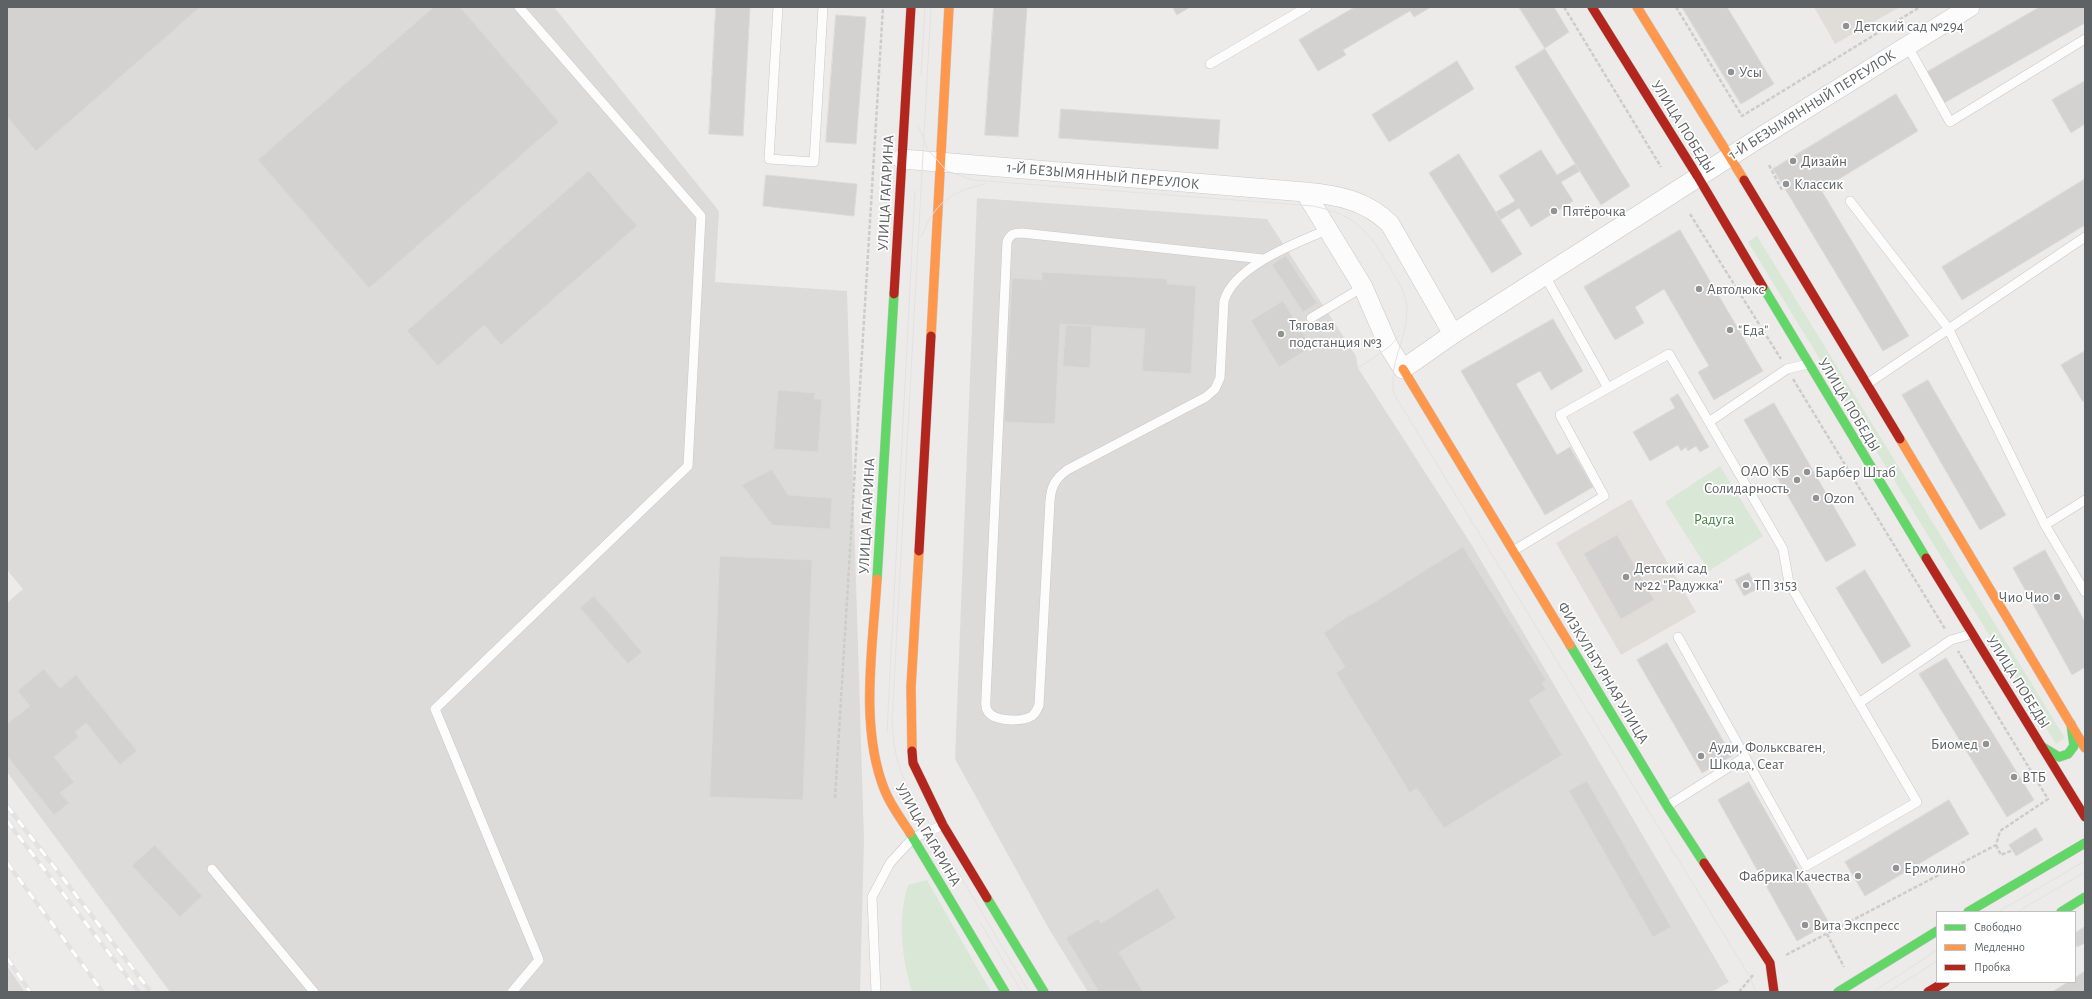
<!DOCTYPE html>
<meta charset="utf-8">
<style>
body{margin:0}
#map{position:relative;width:2092px;height:999px;overflow:hidden;background:#edebe9;font-family:"Alegreya Sans",sans-serif}
canvas{display:block}
.frame{position:absolute;inset:0;border:8px solid #5e6265;pointer-events:none}
.legend{position:absolute;left:1936px;top:911px;width:140px;height:72px;box-sizing:border-box;background:#fff;border:1px solid #bfc0c1;margin:0;padding:5px 7px;list-style:none;font-size:12px;color:#5e6265}
.legend li{display:flex;align-items:center;gap:8px;height:20px}
.legend b{width:20px;border:1px solid #bfc0c1}
</style>
<div id="map">
<canvas width="2092" height="999"></canvas>
<div class="frame"></div>
<ul class="legend">
<li><b style="height:5px;background:#63d668"></b>Свободно</li>
<li><b style="height:5px;background:#ff974d"></b>Медленно</li>
<li><b style="height:5px;background:#b3261e"></b>Пробка</li>
</ul>
</div>
<script>
const c = document.querySelector('canvas').getContext('2d');
c.lineJoin = 'round';
function fillPath(path, color) {
  c.fillStyle = color;
  c.fill(path, 'evenodd');
}
function strokePath(path, color, width, dash) {
  c.strokeStyle = color;
  c.lineWidth = width;
  c.lineCap = dash ? 'butt' : 'round';
  c.setLineDash(dash || []);
  c.stroke(path);
}
function label(font, color, halo, rows, align = 'center') {
  c.font = font + ' "Alegreya Sans",sans-serif';
  c.lineWidth = 3.5;
  c.setLineDash([]);
  c.textBaseline = 'middle';
  c.strokeStyle = halo;
  c.fillStyle = color;
  for (const [text, x, y, turn = 0] of rows) {
    c.save();
    c.translate(x, y);
    c.rotate((+turn || 0) * Math.PI / 180);
    c.textAlign = isNaN(turn) ? turn : align;
    if (halo) c.strokeText(text, 0, 0);
    c.fillText(text, 0, 0);
    c.restore();
  }
}
const industrial = new Path2D(`
 M7,7H554L719,211L715,282L847,291L864,840L860,992H170L7,772V603L23,589L7,570Z
 M977,198L1267,219L1356,356L1358,368L1473,547L1729,982L1712,992H1088L1049,929L955,759Z
 M7,966L25,992H7Z`);
const education = new Path2D(`
 M1814,7H1900L1835,44Z
 M1631,499L1696,612L1621,655L1556,543Z`);
const green = new Path2D(`
 M1757,236L2065,738L2056,744L1748,242Z
 M1720,466L1763,536L1709,571L1665,502Z
 M927,880L991,992H912C902,958 897,920 908,885Z`);
const building = new Path2D(`
 M7,7H200L36,151L7,117Z
 M434,7H460L559,122L369,288L258,160Z
 M716,7H750L743,136L709,134Z
 M994,7H1027L1018,137L985,135Z
 M1173,7H1190L1177,15Z
 M1355,7H1431L1414,17L1410,11L1343,50L1346,55L1318,71L1299,40Z
 M1519,7H1554L1569,32L1545,48Z
 M1682,7H1727L1774,84L1741,104Z
 M2040,7H2085V23L1944,103L1927,72Z
 M836,15L866,17L856,144L826,142Z
 M1545,49L1630,186L1601,205L1515,67Z
 M1457,61L1474,89L1389,142L1372,115Z
 M2085,81V124L2071,133L2052,100Z
 M1896,94L1918,131L1821,190L1909,336L1883,351L1773,169Z
 M1061,109L1220,120L1218,149L1059,138Z
 M1541,150L1557,175L1575,164L1580,171L1561,182L1573,201L1531,227L1519,208L1500,220L1496,212L1515,201L1499,176Z
 M1459,154L1522,254L1492,273L1429,173Z
 M589,171L637,226L501,345L484,325L438,366L407,331Z
 M766,175L857,184L854,216L763,206Z
 M2085,179V225L1962,300L1942,267Z
 M1680,230L1763,371L1714,400L1698,372L1709,366L1664,289L1635,307L1644,323L1615,340L1584,287Z
 M1286,256L1317,303L1303,312L1272,265Z
 M1042,272L1167,279V284L1196,286L1191,374L1142,371L1145,329L1060,324L1055,424L1004,422L1012,278L1042,280Z
 M1283,301L1311,347L1279,367L1251,321Z
 M1553,319L1583,371L1551,390L1540,371L1516,384L1557,455L1570,447L1593,487L1545,515L1461,371Z
 M1066,325L1092,326L1090,368L1063,366Z
 M2085,351V400L2083,402L2061,365Z
 M1928,380L2006,515L1980,530L1902,395Z
 M778,390L815,393L814,399H822L818,452L774,449Z
 M1678,394L1709,447L1700,452L1696,446L1688,451L1686,447L1681,451L1678,445L1650,461L1633,432L1675,408L1670,399Z
 M1774,403L1856,545L1826,562L1744,420Z
 M772,470L788,495L832,498L830,529L772,525L742,485Z
 M1617,535L1654,600L1621,619L1584,554Z
 M1463,547L1546,680L1542,683L1546,689L1529,700L1562,755L1444,828L1417,788L1410,793L1336,673L1345,667L1324,633L1347,617L1370,605Z
 M2045,550L2085,622V667L2072,675L2013,568Z
 M720,556L812,560L803,800L710,797Z
 M1865,570L1911,646L1882,664L1836,588Z
 M1749,573L1757,589L1744,596L1735,580Z
 M594,596L642,652L628,664L580,608Z
 M1667,643L1732,756L1702,773L1637,660Z
 M1946,658L2034,800L2007,817L1919,674Z
 M44,669L60,688L76,675L137,751L120,765L86,723L75,732L79,737L54,757L74,782L60,793L69,803L54,815L7,756V724L30,706L18,691Z
 M1587,781L1671,927L1653,937L1569,791Z
 M1749,782L1829,923L1797,941L1718,800Z
 M1949,800L1969,834L1865,896L1845,862Z
 M2036,828L2043,840L2016,856L2009,845Z
 M155,845L202,896L180,917L132,866Z
 M1158,888L1176,918L1119,952L1143,992H1099L1066,938L1098,919L1101,923Z
 M2085,927V943L2077,947L2075,944V933Z
 M2085,971V992H2052L2068,982H2075V978Z`);
const path = new Path2D(`
 M1564,7L1661,167
 M1676,7L1742,116L1920,7
 M1769,165L1782,190
 M1690,214L1781,359
 M1793,379L1945,629
 M835,798L883,7
 M1996,845L2001,855L2013,850
 M1827,934L1844,967
 M1786,955L1996,845L2000,831L2048,799L1958,651
 M1739,992L1753,975`);
const lane = new Path2D(`
 M778,7L769,159L814,162L823,7
 M1907,45L1950,122L2085,39
 M1210,64L1307,7
 M1850,201L1948,328L2045,525L2085,592
 M1263,259L1022,233C1014,233 1010,234 1007,242L986,697C986,701 985,706 987,710C993,722 1022,722 1032,716C1036,713 1037,710 1039,705L1050,501C1051,487 1055,479 1067,470L1206,397L1215,389L1220,378L1224,301C1234,266 1296,243 1327,230
 M1311,318L1363,287
 M1867,384L2085,237
 M1608,388L1669,354L1709,422L1787,369L1808,364
 M1709,422L1783,549L1789,583L1859,703L1951,640L1972,634
 M2045,525L2085,500
 M1513,551L1604,496L1560,415L1608,388L1545,276
 M1678,637L1806,866L1917,802L1859,703
 M1667,806L1745,757
 M212,869L314,992
 M512,992L539,960L435,709L688,466L701,216L519,7
 M876,992L872,897L890,863L913,838L943,825`);
const street = new Path2D(`
 M902,159L1305,192C1337,195 1366,200 1390,224L1453,334
 M1305,192L1363,287L1389,347L1403,369L1453,334L1756,140L1970,7`);
const fast = new Path2D(`
 M1763,287L1926,558
 M877,579L894,294
 M1570,645L1667,806L1704,863
 M2041,746L2059,757L2068,754L2074,746L2071,724
 M910,833L1005,992
 M987,898L1044,992
 M1968,912L2085,843
 M2061,912L2085,897
 M1838,992L1937,931`);
const slow = new Path2D(`
 M1637,7L1744,180
 M931,336L949,7
 M1403,369L1570,645
 M1900,439L2085,748
 M877,579C873,646 859,728 885,791C891,806 902,820 910,833
 M912,751L911,687L919,551`);
const jam = new Path2D(`
 M1592,7L1698,177L1763,287
 M1744,180L1900,439
 M894,294L911,7
 M919,551L931,336
 M1926,558L2085,817
 M912,751L913,763L943,825L987,898
 M1704,863L1770,963L1774,992
 M1928,992L1945,982`);
const tram = new Path2D(`
 M931,7L892,721C894,750 897,768 911,793L1029,992
 M921,75L925,7
 M919,127L928,150L947,171L973,180L1313,206C1359,216 1369,232 1392,271C1399,284 1407,294 1407,310C1407,340 1388,363 1394,394L1750,977L1756,992
 M921,237C935,203 949,192 985,184
 M1358,368L1389,347L1400,335
 M887,732L915,191
 M1998,912L2085,861
 M2017,912L2085,872
 M980,922L1022,992
 M1873,992L1937,950
 M1888,992L1937,961`);
const rail = new Path2D(`
 M7,806L151,992
 M7,821L139,992
 M7,863L103,992
 M7,958L30,992`);
const markers = [
 [1846,26,4,"#909293"],
 [1731,72,4,"#909293"],
 [1793,161,4,"#909293"],
 [1786,184,4,"#909293"],
 [1554,211,4,"#909293"],
 [1699,289,4,"#909293"],
 [1730,330,4,"#909293"],
 [1281,334,4,"#909293"],
 [1807,472,4,"#909293"],
 [1797,480,4,"#909293"],
 [1816,498,4,"#909293"],
 [1626,577,4,"#909293"],
 [1746,585,4,"#909293"],
 [2057,597,4,"#909293"],
 [1986,744,4,"#909293"],
 [1701,756,4,"#909293"],
 [2014,777,4,"#909293"],
 [1896,868,4,"#909293"],
 [1858,876,4,"#909293"],
 [1805,925,4,"#909293"]
];
const poiNames = [
 ["Детский сад №294",1854,26],
 ["Усы",1739,72],
 ["Дизайн",1801,161],
 ["Классик",1794,184],
 ["Пятёрочка",1562,211],
 ["Автолюкс",1707,289],
 ["Тяговая",1289,325],
 ["подстанция №3",1289,342],
 ["\"Еда\"",1738,330],
 ["ОАО КБ",1789,471,"right"],
 ["Солидарность",1789,488,"right"],
 ["Барбер Штаб",1815,472],
 ["Ozon",1824,498],
 ["Детский сад",1634,568],
 ["№22 \"Радужка\"",1634,585],
 ["ТП 3153",1754,585],
 ["Чио Чио",2049,597,"right"],
 ["Биомед",1978,744,"right"],
 ["Ауди, Фольксваген,",1709,747],
 ["Шкода, Сеат",1709,764],
 ["ВТБ",2022,777],
 ["Ермолино",1904,868],
 ["Фабрика Качества",1850,876,"right"],
 ["Вита Экспресс",1813,925]
];
const streetNames = [
 ["1-Й БЕЗЫМЯННЫЙ ПЕРЕУЛОК",1812,105,-32],
 ["УЛИЦА ПОБЕДЫ",1683,127,58],
 ["1-Й БЕЗЫМЯННЫЙ ПЕРЕУЛОК",1103,176,5],
 ["УЛИЦА ГАГАРИНА",886,193,-87],
 ["УЛИЦА ПОБЕДЫ",1849,405,59],
 ["УЛИЦА ГАГАРИНА",867,516,-87],
 ["ФИЗКУЛЬТУРНАЯ УЛИЦА",1603,673,59],
 ["УЛИЦА ПОБЕДЫ",2018,682,58],
 ["УЛИЦА ГАГАРИНА",928,835,60]
];
const parkNames = [
 ["Радyга",1714,519]
];
fillPath(industrial, '#dddbd9');
fillPath(education, '#e0ddd9');
fillPath(green, '#d9e7d6');
fillPath(building, '#d4d2d1');
strokePath(building, '#dcdad8', 1);
strokePath(lane, '#c8c8c8', 10);
strokePath(street, '#c8c8c8', 20);
strokePath(fast, '#c7c8c8', 10);
strokePath(slow, '#c7c8c8', 10);
strokePath(jam, '#c7c8c8', 10);
strokePath(path, '#cacdcb', 2.5, [4, 2]);
strokePath(lane, '#fcfcfc', 9);
strokePath(street, '#fcfcfc', 19);
strokePath(fast, '#63d668', 9);
strokePath(slow, '#ff974d', 9);
strokePath(jam, '#b3261e', 9);
strokePath(tram, '#e3e2e2', 1);
strokePath(rail, '#e3e2e2', 4.5);
strokePath(rail, '#fff', 3, [9]);
for (const [x, y, r, color] of markers) {
  const dot = new Path2D();
  dot.arc(x, y, r, 0, 2 * Math.PI);
  c.fillStyle = color;
  c.fill(dot);
  strokePath(dot, '#fff', 1.5);
}
label('15px', '#5e6265', '#fff', poiNames, 'left');
label('15px', '#5e6265', '#fff', streetNames);
label('15px', '#418340', '#fff', parkNames);
</script>
